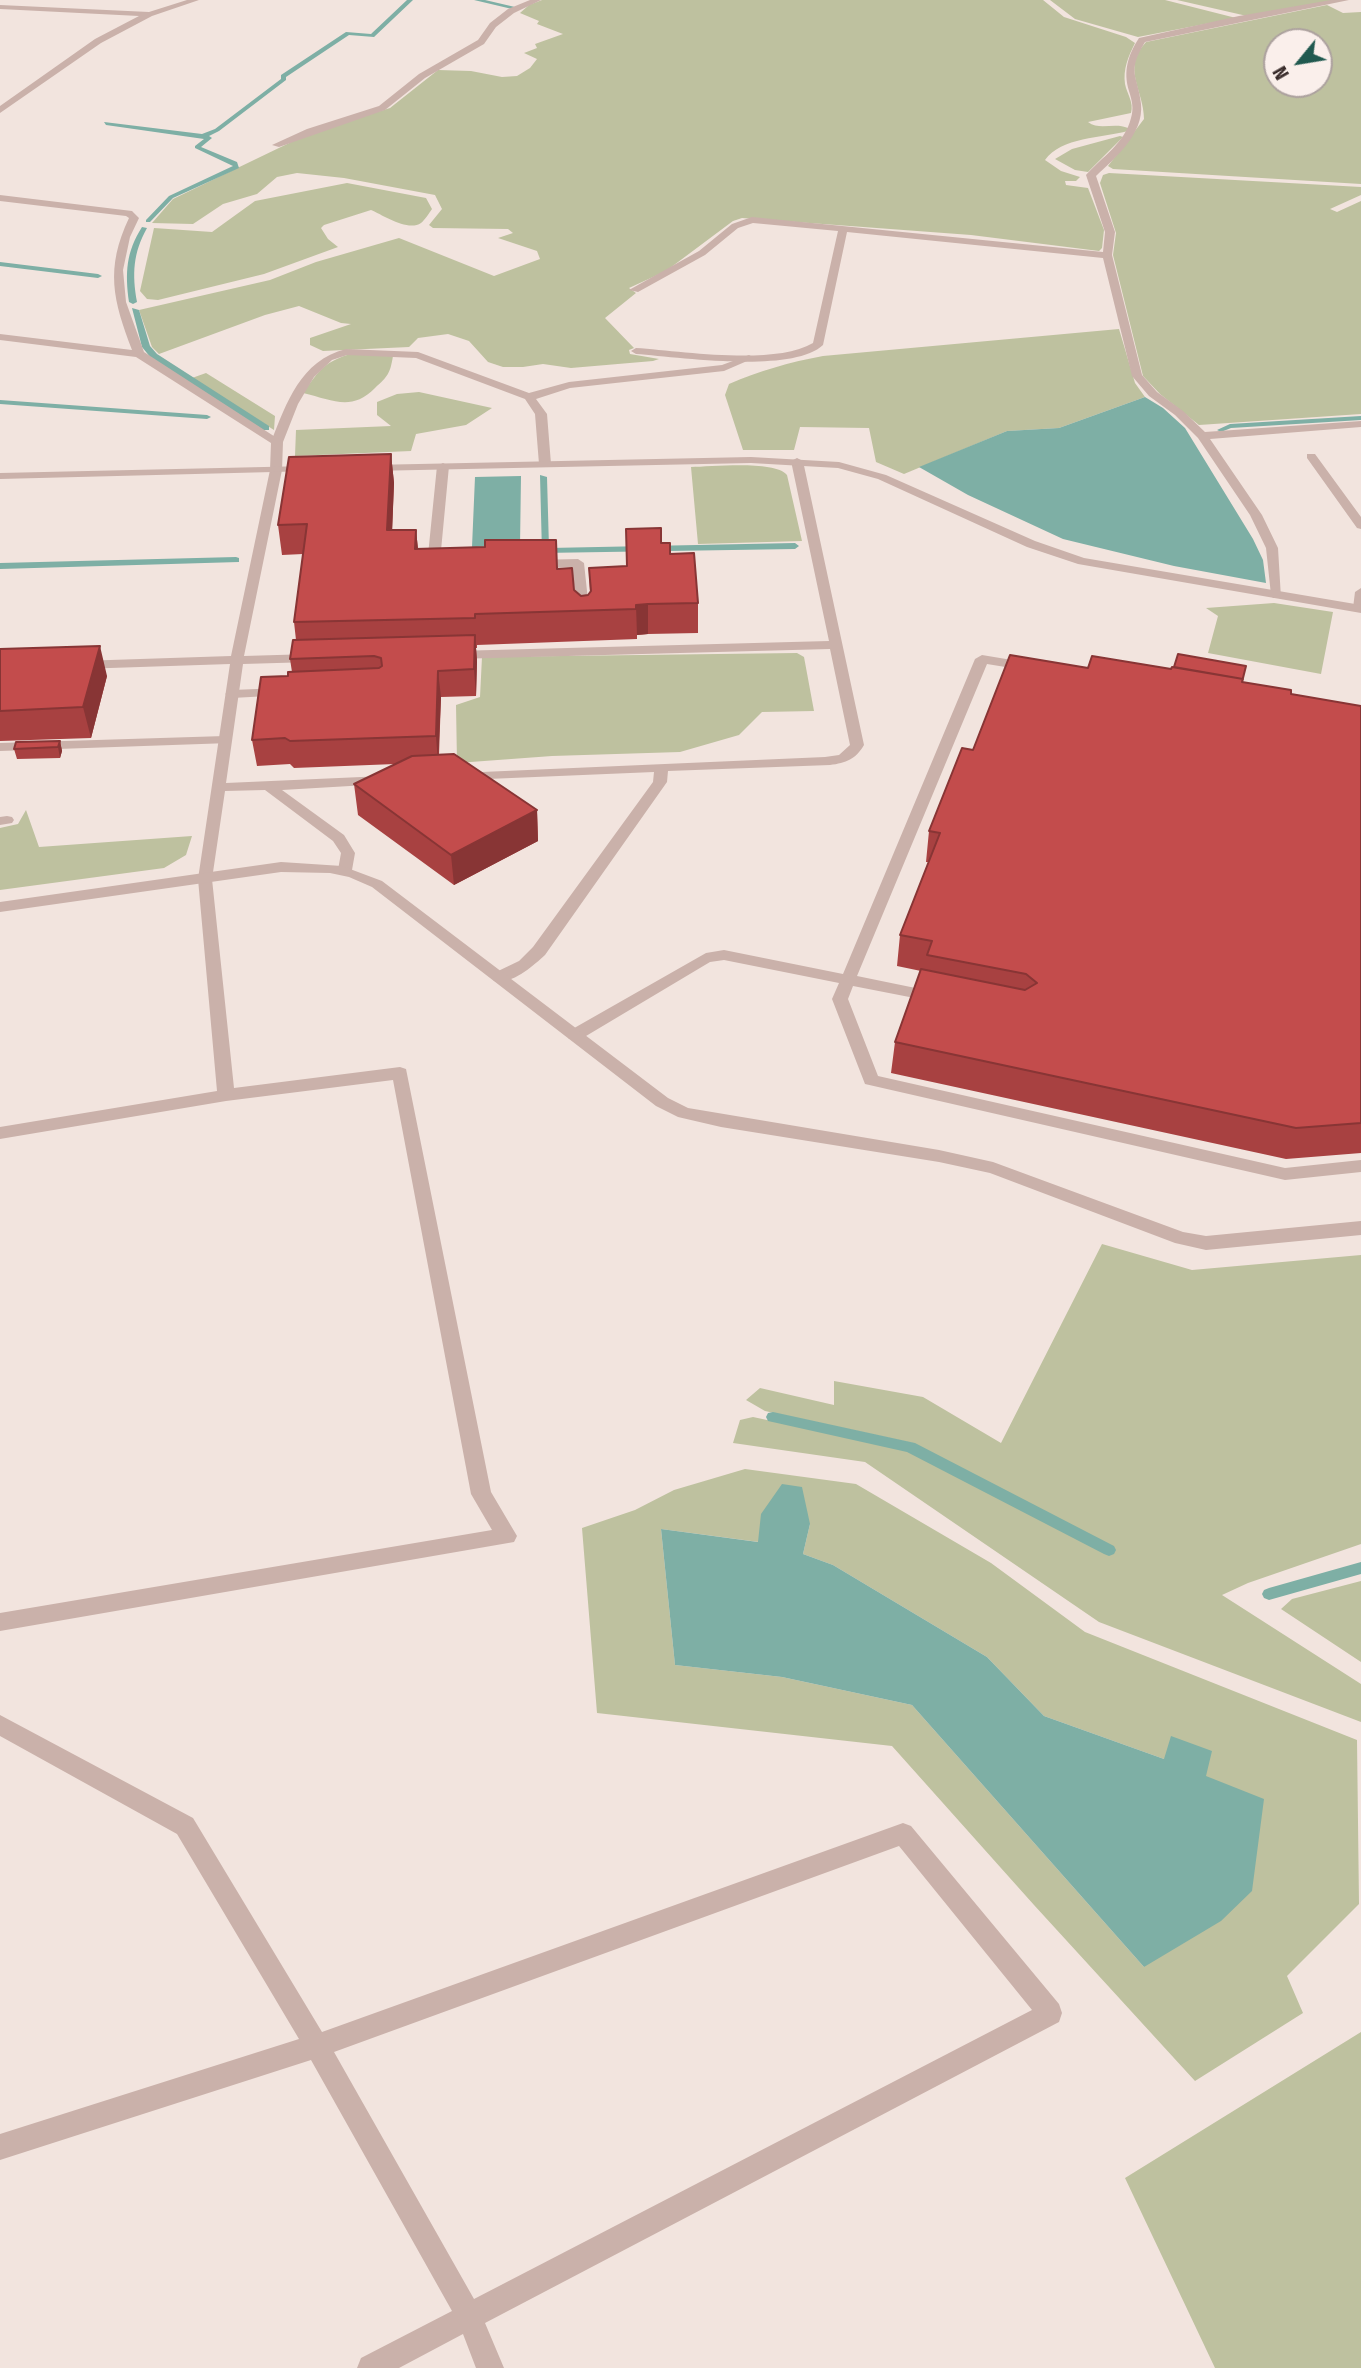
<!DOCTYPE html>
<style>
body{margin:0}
#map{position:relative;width:1361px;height:2368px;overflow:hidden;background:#f2e4de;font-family:"Fira Sans Condensed",sans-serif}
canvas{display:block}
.north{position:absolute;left:1263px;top:28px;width:70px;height:70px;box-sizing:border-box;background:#faefeb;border:2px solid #aca19e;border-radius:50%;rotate:240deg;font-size:19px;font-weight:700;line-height:28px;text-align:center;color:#382b2a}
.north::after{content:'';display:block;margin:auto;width:24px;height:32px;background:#20594f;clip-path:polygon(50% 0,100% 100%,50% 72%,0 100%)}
</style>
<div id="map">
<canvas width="1361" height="2368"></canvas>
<div class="north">N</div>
</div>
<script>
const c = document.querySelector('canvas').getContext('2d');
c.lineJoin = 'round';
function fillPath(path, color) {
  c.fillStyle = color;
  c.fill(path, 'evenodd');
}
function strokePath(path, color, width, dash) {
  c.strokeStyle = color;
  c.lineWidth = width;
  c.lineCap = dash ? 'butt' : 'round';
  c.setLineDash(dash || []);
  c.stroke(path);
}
const green = new Path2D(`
 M542,0H1043L1064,17L1126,37L1135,43C1128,57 1123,69 1125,84C1127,94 1134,102 1131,113L1088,122C1100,131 1114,122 1128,128V131C1102,138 1061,137 1045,160L1061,171L1080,177L1076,181H1065L1066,185L1088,188L1104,230L1102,248L1099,251L971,235L742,218L733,221L666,271L629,288L636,293L605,318L634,348L629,350L630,354L659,359L653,361L571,368L543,364L523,367H503L488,362L469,341L448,334L418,338L409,347L323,351L310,345V338L351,324L341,323L299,306L265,315L159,354L152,347L139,310L270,280L316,262L399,238L494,276L540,259L537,251L498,238L513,233L508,229L433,228L429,225L442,209L435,195L344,178L297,173L277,177L257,194L223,204L193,224L152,223L173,199L310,133L390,108L438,70L471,71L502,77L517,76L530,68L537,59L524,53L537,48L535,44L563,34L537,24L539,21L520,13L529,5Z
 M1050,0H1165L1236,18L1138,37L1075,19Z
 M1177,0H1336L1247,16Z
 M1327,5L1343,13L1361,12V184L1113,169L1108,166L1144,119C1144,90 1121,69 1146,42ZM1277,42H1319V84H1277Z
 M1120,136L1123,137L1088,172L1075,170L1055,159L1072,149Z
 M1109,173L1361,187V195L1330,209L1337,212L1361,201V414L1199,425L1160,394L1143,376L1113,255L1116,233L1100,183L1103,175Z
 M347,183L426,198L432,209C429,213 425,220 421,223C408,232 383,215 371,210L324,225L321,228L328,239L338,247L264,274L158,300L147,299L140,291L154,228L212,232L255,201Z
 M1119,329L1135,383L1145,397L1059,428L1007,431L904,474L876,462L869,428L800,427L794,450H743L725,395L729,384C759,371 790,362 823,356Z
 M353,353L393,356C390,374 388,376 375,388C351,412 333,400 303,393C320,369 324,362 353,353Z
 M206,373L275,416L274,430L192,378Z
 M419,392L492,408L466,425L416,434L411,451L295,456L296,430L391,426L377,415V402L397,394Z
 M691,467C712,467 774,460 787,475L802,541L698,544Z
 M1274,603L1333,612L1321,674L1208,653L1218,616L1206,608Z
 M797,653L804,657L814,711L762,712L739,735L680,752L552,756L457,763L456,705L480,697L482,657Z
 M26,810L39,847L192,836L186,855L164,868L0,890V828L18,824Z
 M1102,1244L1192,1270L1361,1255V1544L1248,1583L1222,1595L1361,1684V1722L1099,1622L865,1462L733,1443L740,1420L753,1417L907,1450L1111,1553L1114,1549L912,1443L765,1411L746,1400L760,1388L834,1405V1381L923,1397L1001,1443Z
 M745,1469L856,1484L991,1563L1085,1632L1357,1740L1359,1904L1287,1976L1303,2013L1195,2081L1034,1905L892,1746L597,1713L582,1528L635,1510L674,1490ZM810,1524L803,1554L833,1565L987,1657L1044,1716L1164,1759L1144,1967L912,1705L782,1677L675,1665L661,1529L759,1542Z
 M1361,1581V1662L1281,1609L1292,1599Z
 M1361,2032V2368H1215L1125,2178Z`);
const water = new Path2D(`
 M1145,397L1163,408L1185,428L1253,539L1263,560L1266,583L1174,566L1063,539L968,495L919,467L1007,431L1059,428Z
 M521,476L520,546L472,547L475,477Z
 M782,1484L802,1487L810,1524L803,1554L833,1565L987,1657L1044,1716L1164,1759L1171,1736L1212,1751L1206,1776L1264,1799L1252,1891L1221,1921L1144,1967L912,1705L782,1677L675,1665L661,1529L758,1542L761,1514Z`);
const stream = new Path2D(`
 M407,0H413L374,37L349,35L286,77V80L219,131L209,136L212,138L201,147L237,162L239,168L173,198L150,222H146V220L169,196L233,166L195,148V146L204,139L106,125L104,122L202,134L215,129L281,79V75L346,32L371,34Z
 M474,0H485L515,7L512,9Z
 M142,227L147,228C133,253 132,274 137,302L133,304L129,302C125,273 126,252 142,227Z
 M0,262L98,274L102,276L98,278L0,266Z
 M132,308L139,310L150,346L157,354L269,426V430H263L151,358L142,347Z
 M0,400L207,415L211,417L207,419L0,404Z
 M1361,416V420L1231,428L1221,432L1217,430L1230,424Z
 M540,475L547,477L549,548L795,543L799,546L795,549L542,553Z
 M236,557L239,558V562L0,569V563Z
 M773,1412L915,1443L1114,1546L1116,1550L1114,1554L1109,1556L1104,1554L907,1452L768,1421L766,1417L768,1413Z
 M1361,1562V1574L1269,1600L1264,1598L1262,1594L1264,1590L1269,1588Z`);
const service = new Path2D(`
 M346,349L418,352L529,393L569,382L722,365L749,355L754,358L724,371L570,388L536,399L547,414L551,464L545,467L539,464L535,414L525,399L416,358L347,355L332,360L314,377L298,404L283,442L273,444L271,442C287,402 300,361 346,349Z
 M1307,454H1315L1361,517V529L1357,528L1307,458Z
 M443,463L449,466L440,561L445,565L433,569L427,565L437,466Z
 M578,559L584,563L590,619L584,623L578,619L572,567L533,568L527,564L533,560Z
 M1361,588V611L1359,612L1353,608L1355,592Z
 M982,655L1030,663L1037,667L1030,671L987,664L857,976L935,992L943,997L935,1002L853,986L848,999L878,1076L1285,1168L1361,1160V1172L1285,1180L865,1084L832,999L839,983L724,960L710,962L581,1039H569L567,1035L569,1031L706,953L724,950L843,974L975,659Z
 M282,688L287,689V695L232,698L225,694L232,690Z
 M225,736L232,740L230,743L0,751V743Z`);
const minor = new Path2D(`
 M187,0H199L152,16L101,43L0,113V106L95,39L139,16L0,9V5L149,12Z
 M530,0H541L514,13L496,27L484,44L425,78L385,110L279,147L272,145L307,129L379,106L419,74L478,40L490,23L508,9Z
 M1331,0H1349L1145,42C1126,73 1138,75 1141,104C1144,134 1115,158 1096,176L1115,232L1112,255L1142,375L1157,392L1183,411L1205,432L1361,421V427L1210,439L1262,515L1278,548L1281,598H1273L1271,595L1266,548L1250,515L1198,438L1175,415L1149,396L1132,376L1103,258L847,232L823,345C792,374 679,357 636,354L631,351L636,348C682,351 774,366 813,343L838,231L753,223L738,228L705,255L638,292L629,290L699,251L732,224L752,217L1103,252L1105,232L1086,175C1102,157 1125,143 1131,118C1134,108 1132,101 1129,91C1123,71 1128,55 1139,38L1239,16Z
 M0,195L132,211L139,218L130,237L123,270L126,302L144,352L283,442L282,470L244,656L311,654L318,658L311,662L243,664L226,783L384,776L391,780L384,784L282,790L344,835L355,853L352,870L345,875L338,870L341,853L333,841L265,790L225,791L212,879L234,1088L400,1067L406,1069L491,1492L517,1536L514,1542L0,1631V1613L492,1530L471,1494L393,1080L226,1101L0,1139V1127L217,1091L198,879L230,664L80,669L73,665L80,661L231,656L270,470L271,443L136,357L0,340V334L132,350C113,300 105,269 129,218L126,216L0,201Z
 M797,458L803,461L864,745C856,759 846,763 830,765L668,771L667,782L545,955C533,966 512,985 494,981L492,977L494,973L519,961L533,947L653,782L654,772L464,780L459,779V773L825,757L839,755L850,745L830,649L455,659L448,655L455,651L829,641L791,461Z
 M7,816L12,817L14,820L12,823L0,825V817Z
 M0,1715L193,1818L322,2032L903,1823L911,1826L1059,2004L1062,2013L1059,2022L485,2323L504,2368H476L463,2334L399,2368H357L361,2358L452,2311L311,2060L0,2160V2134L299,2039L177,1834L0,1736ZM899,1846L1032,2010L474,2299L334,2052Z`);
const tertiary = new Path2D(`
 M751,457L839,462L886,475L1035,541L1084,558L1361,605V613L1078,564L1027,547L878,479L838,468L751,463L371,471L365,468L371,465Z
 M308,466L314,469L312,471L0,479V473Z
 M281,862L342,866L382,881L668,1098L688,1108L939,1150L993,1162L1183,1232L1206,1236L1361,1221V1235L1206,1250L1175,1243L990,1173L939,1162L721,1127L678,1117L656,1106L372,887L349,877L330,873L281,872L0,912V902Z`);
const wall = new Path2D(`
 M391,454L394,483L392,530H416L418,549L485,547L556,540L557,569L574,590L581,596L588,595L590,594L589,568L627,566L661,543L670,554L698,603V633L648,634L637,635V639L477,645V648H476L477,661L476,696L441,697L439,755L537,810L538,841L454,885L358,815L354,784L395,764L294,768L290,764L257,766L252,740L288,676L292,672L290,659L296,640L294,622L303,554L282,555L278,525Z
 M0,649L107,676L91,738L0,741Z
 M1088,668L1242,682L1291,694L1361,706V1153L1286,1159L891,1073L895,1042L921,971L897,966L900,935L929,862H926L929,831L973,750Z
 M60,741L62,751L60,758L17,759L14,749Z`);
const shadedWall = new Path2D(`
 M391,454L394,483L391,560L387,530Z
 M416,530L419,559L415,549Z
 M648,604V634L637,635L636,605Z
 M475,635L477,661L476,696L474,669Z
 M100,646L107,676L91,738L83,707Z
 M438,671L441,697L438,763L436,736Z
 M60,741L62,751L60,758L58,747Z
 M537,810L538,841L454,885L451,855Z`);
const building = new Path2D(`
 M391,454L387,530H416L415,549L485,547V540H556L557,569L572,568L574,590L581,596L588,595L591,591L589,568L627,566L626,529L661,528V543H670V554L694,553L698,603L648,604L636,605V609L475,614V618L294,622L307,524L278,525L289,457Z
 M475,635L474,669L438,671L436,736L290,741L285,738L252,740L261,677L288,676V672L379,668L382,666L381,658L374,656L290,659L293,640Z
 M100,646L83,707L0,711V649Z
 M1178,654L1246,666L1242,682L1243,679L1174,667Z
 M1010,655L1088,668L1092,656L1171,669L1172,667L1243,679L1242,682L1291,690V694L1361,706V1123L1296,1128L895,1042L921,969L1025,990L1037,983L1026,974L927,955L932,941L900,935L940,833L929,831L962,748L973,750Z
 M60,741L58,747L14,749L16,742Z
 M454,754L537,810L451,855L354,784L412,756Z`);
fillPath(green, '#bec19f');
fillPath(water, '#7eafa5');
fillPath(stream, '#7eafa5');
fillPath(service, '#cab1aa');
fillPath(minor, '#cab1aa');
fillPath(tertiary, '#cab1aa');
fillPath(wall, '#a84141');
fillPath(shadedWall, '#883535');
fillPath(building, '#c34c4c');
strokePath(building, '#883535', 2);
</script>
